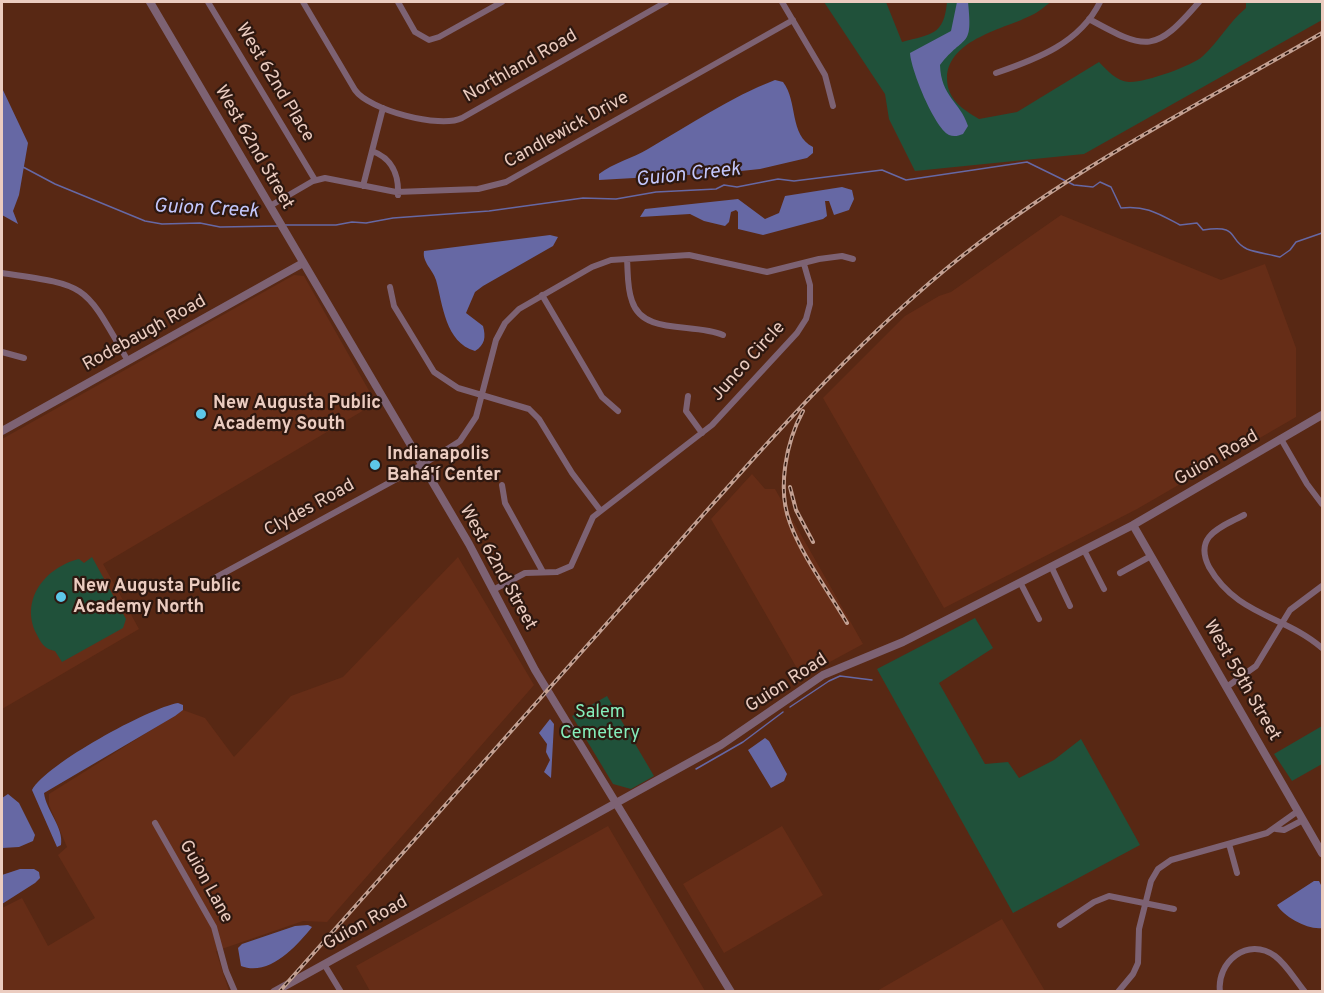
<!DOCTYPE html>
<meta charset="utf-8">
<style>
body{margin:0}
#map{position:relative;width:1324px;height:993px;overflow:hidden;background:#582814;font-family:Overpass,sans-serif}
canvas{display:block}
.frame{position:absolute;inset:0;border:3px solid #ebccc0;pointer-events:none}
</style>
<div id="map">
<canvas width="1324" height="993"></canvas>
<div class="frame"></div>
</div>
<script>
const c = document.querySelector('canvas').getContext('2d');
c.lineJoin = 'round';
function fillPath(path, color) {
  c.fillStyle = color;
  c.fill(path, 'evenodd');
}
function strokePath(path, color, width, dash) {
  c.strokeStyle = color;
  c.lineWidth = width;
  c.lineCap = dash ? 'butt' : 'round';
  c.setLineDash(dash || []);
  c.stroke(path);
}
function label(font, color, halo, rows, align = 'center') {
  c.font = font + ' Overpass,sans-serif';
  c.lineWidth = 4.5;
  c.setLineDash([]);
  c.textBaseline = 'middle';
  c.strokeStyle = halo;
  c.fillStyle = color;
  for (const [text, x, y, turn = 0] of rows) {
    c.save();
    c.translate(x, y);
    c.rotate((+turn || 0) * Math.PI / 180);
    c.textAlign = isNaN(turn) ? turn : align;
    if (halo) c.strokeText(text, 0, 0);
    c.fillText(text, 0, 0);
    c.restore();
  }
}
const built = new Path2D(`
 M1061,215L1221,280L1265,264L1296,348V417L1137,509L944,608L823,398L905,316L939,296L951,292Z
 M294,275L304,276L376,403L103,564L139,629L2,709V439Z
 M752,474L765,489H775L863,644L802,677L711,519Z
 M458,557L534,685L327,922L303,921L216,951L229,991L2,992V908L22,898L48,946L95,918L58,855L67,847L49,805V794L183,710L205,718L234,757L291,696L343,677Z
 M608,826L705,991H370L356,966Z
 M782,826L823,895L724,953L683,884Z
 M1002,919L1045,991H877Z`);
const green = new Path2D(`
 M824,2H886L902,42C932,34 944,35 947,2H1051C1045,6 1039,12 1032,15C1005,29 948,39 947,78C947,99 962,109 979,119L1017,112L1099,62C1108,71 1116,81 1129,82C1144,83 1192,66 1203,56C1219,41 1229,22 1246,8V2H1322V20L1084,154L915,171L889,119L885,94Z
 M92,557L126,619L123,628L62,662L55,651C44,649 41,643 36,633C20,599 46,567 79,559L84,563Z
 M975,618L993,648L939,683L985,764L1008,762L1019,778L1054,760L1081,739L1140,845L1013,913L877,669Z
 M607,696L654,776L631,789L613,784L572,716Z
 M1322,726V764L1292,781L1274,754Z`);
const water = new Path2D(`
 M957,2H968C973,50 965,33 940,65C941,97 960,101 968,126L963,134C958,136 954,137 949,135C934,127 911,70 910,53L951,31Z
 M775,80L783,82C798,101 789,135 813,147V153L807,158L760,169L722,173L599,180V174C613,163 633,158 648,149C691,124 729,98 775,80Z
 M2,88L28,143L19,195L13,211L18,224L2,215Z
 M842,187L852,190L854,199L849,210L834,215L829,201H825L827,216L823,219L763,235L738,229V212L736,210L731,212L729,222L725,226L704,221L690,214L640,217L645,209L738,199L765,219L779,213L785,196Z
 M550,235L558,237L553,246L483,286L475,292L466,313L483,326C486,337 485,345 475,351C445,342 443,305 436,280C433,270 422,262 424,251Z
 M178,703L183,705V710L175,716L44,793C46,810 64,828 61,845L57,847L32,790C46,764 149,708 178,703Z
 M550,719L554,724L551,778L544,772L550,760L546,752L547,744L539,733Z
 M765,738L769,741L787,774L784,781L771,788L748,750Z
 M8,794L19,803L35,835L33,841L19,847L2,848V798Z
 M20,869H34L39,872L40,878L35,883L2,904V875Z
 M1314,881H1319L1322,887V928C1308,930 1284,917 1277,905Z
 M308,925L312,927C297,946 269,977 241,966L238,948L242,944L295,926Z`);
const stream = new Path2D(`
 M23,167L55,184L145,221L162,224L200,223L220,227L279,226
 M283,225H336L352,222L366,223L393,218L489,211L583,198L616,199L656,192L716,189L724,185L737,187L778,179L794,181L882,170L906,180L1027,162L1074,185L1093,187L1100,182L1111,187L1121,208C1146,205 1159,214 1180,225L1197,223L1203,230C1241,224 1227,240 1247,249C1257,253 1270,254 1280,257L1290,250L1296,242L1322,233
 M790,707L829,681L840,676L872,680
 M696,769L743,742L783,712`);
const minor = new Path2D(`
 M208,2L315,180
 M303,2L355,90C369,110 440,129 462,118L666,2
 M398,2L415,32L429,40L439,37L502,2
 M782,2L825,75L833,106
 M1089,19C1147,51 1155,53 1199,2
 M996,73C1037,59 1080,43 1100,2
 M372,151C392,158 399,175 398,195
 M363,186L383,108
 M270,206L313,181L325,178L396,192L478,189L506,182L793,20
 M627,259C628,273 627,288 632,301C643,336 694,322 723,335
 M2,273C90,286 83,283 128,361
 M390,287L394,306L434,372L458,388L529,409L539,419L572,473L600,510
 M542,295L602,397L618,411
 M2,352L24,358
 M688,396L686,411L702,433
 M1281,439L1307,484L1322,504
 M502,485L505,503L543,572
 M1244,515C1233,521 1217,527 1209,537C1202,546 1204,557 1209,567C1237,616 1284,615 1322,648
 M1084,550L1104,589
 M1051,566L1070,606
 M1120,573L1151,556
 M213,579L422,465L460,441L476,417L496,340L505,323L519,309L592,267L611,260L689,255L767,272L819,259L842,256L853,259
 M1020,582L1039,619
 M493,590L525,573L557,572L571,566L593,517L712,425L797,333L806,319L810,304V285L804,264
 M1228,686L1256,666L1290,610L1322,586
 M155,823L214,927L226,971L235,992
 M1276,829L1284,830L1303,820
 M1229,844L1237,873
 M1060,925L1094,902L1109,896L1174,909
 M324,964L341,992
 M1118,992L1133,974L1138,963L1139,929L1151,881L1158,869L1171,860L1267,833L1298,811
 M1220,992C1216,962 1248,936 1275,956C1287,965 1295,980 1305,992`);
const tertiary = new Path2D(`
 M150,2L469,544L535,670L731,992
 M2,431L303,263
 M1133,525L1322,853
 M274,992L721,745L823,675L903,642L1133,525L1322,415`);
const rail = new Path2D(`
 M803,411C786,442 777,489 790,523C802,556 829,592 847,623
 M790,487L796,510L813,542
 M279,992C400,856 521,720 642,584C739,475 833,363 946,269C1060,175 1194,107 1322,33`);
const markers = [
 [201,414,6,"#5dc7e8"],
 [375,465,6,"#5dc7e8"],
 [61,597,6,"#5dc7e8"]
];
const streetNames = [
 ["Northland Road",521,67,-30],
 ["West 62nd Place",274,83,59],
 ["Candlewick Drive",567,131,-29],
 ["West 62nd Street",253,148,60],
 ["Rodebaugh Road",145,334,-29],
 ["Junco Circle",749,362,-48],
 ["Guion Road",1217,459,-30],
 ["Clydes Road",310,509,-29],
 ["West 62nd Street",497,568,61],
 ["West 59th Street",1241,681,60],
 ["Guion Road",787,684,-33],
 ["Guion Lane",205,882,61],
 ["Guion Road",366,924,-29]
];
const poiNames = [
 ["New Augusta Public",213,404],
 ["Academy South",213,425],
 ["Indianapolis",387,455],
 ["Bahá'í Center",387,476],
 ["New Augusta Public",73,587],
 ["Academy North",73,608]
];
const parkNames = [
 ["Salem",600,713],
 ["Cemetery",600,734]
];
const waterNames = [
 ["Guion Creek",688,176,-6],
 ["Guion Creek",206,210,3]
];
fillPath(built, '#662d17');
fillPath(green, '#20513a');
fillPath(water, '#6668a4');
strokePath(stream, '#6668a4', 1.5);
strokePath(minor, '#7d6273', 6);
strokePath(tertiary, '#7d6273', 8);
strokePath(rail, '#c3a092', 4);
strokePath(rail, '#2e1810', 1.5, [4.5]);
for (const [x, y, r, color] of markers) {
  const dot = new Path2D();
  dot.arc(x, y, r, 0, 2 * Math.PI);
  c.fillStyle = color;
  c.fill(dot);
  strokePath(dot, '#2e1810', 2);
}
label('18px', '#ebccc0', '#2e1810', streetNames);
label('bold 18px', '#ebccc0', '#2e1810', poiNames, 'left');
label('18px', '#85eebb', '#2e1810', parkNames);
label('italic 20px', '#c3c7fc', '#2e1810', waterNames);
</script>
